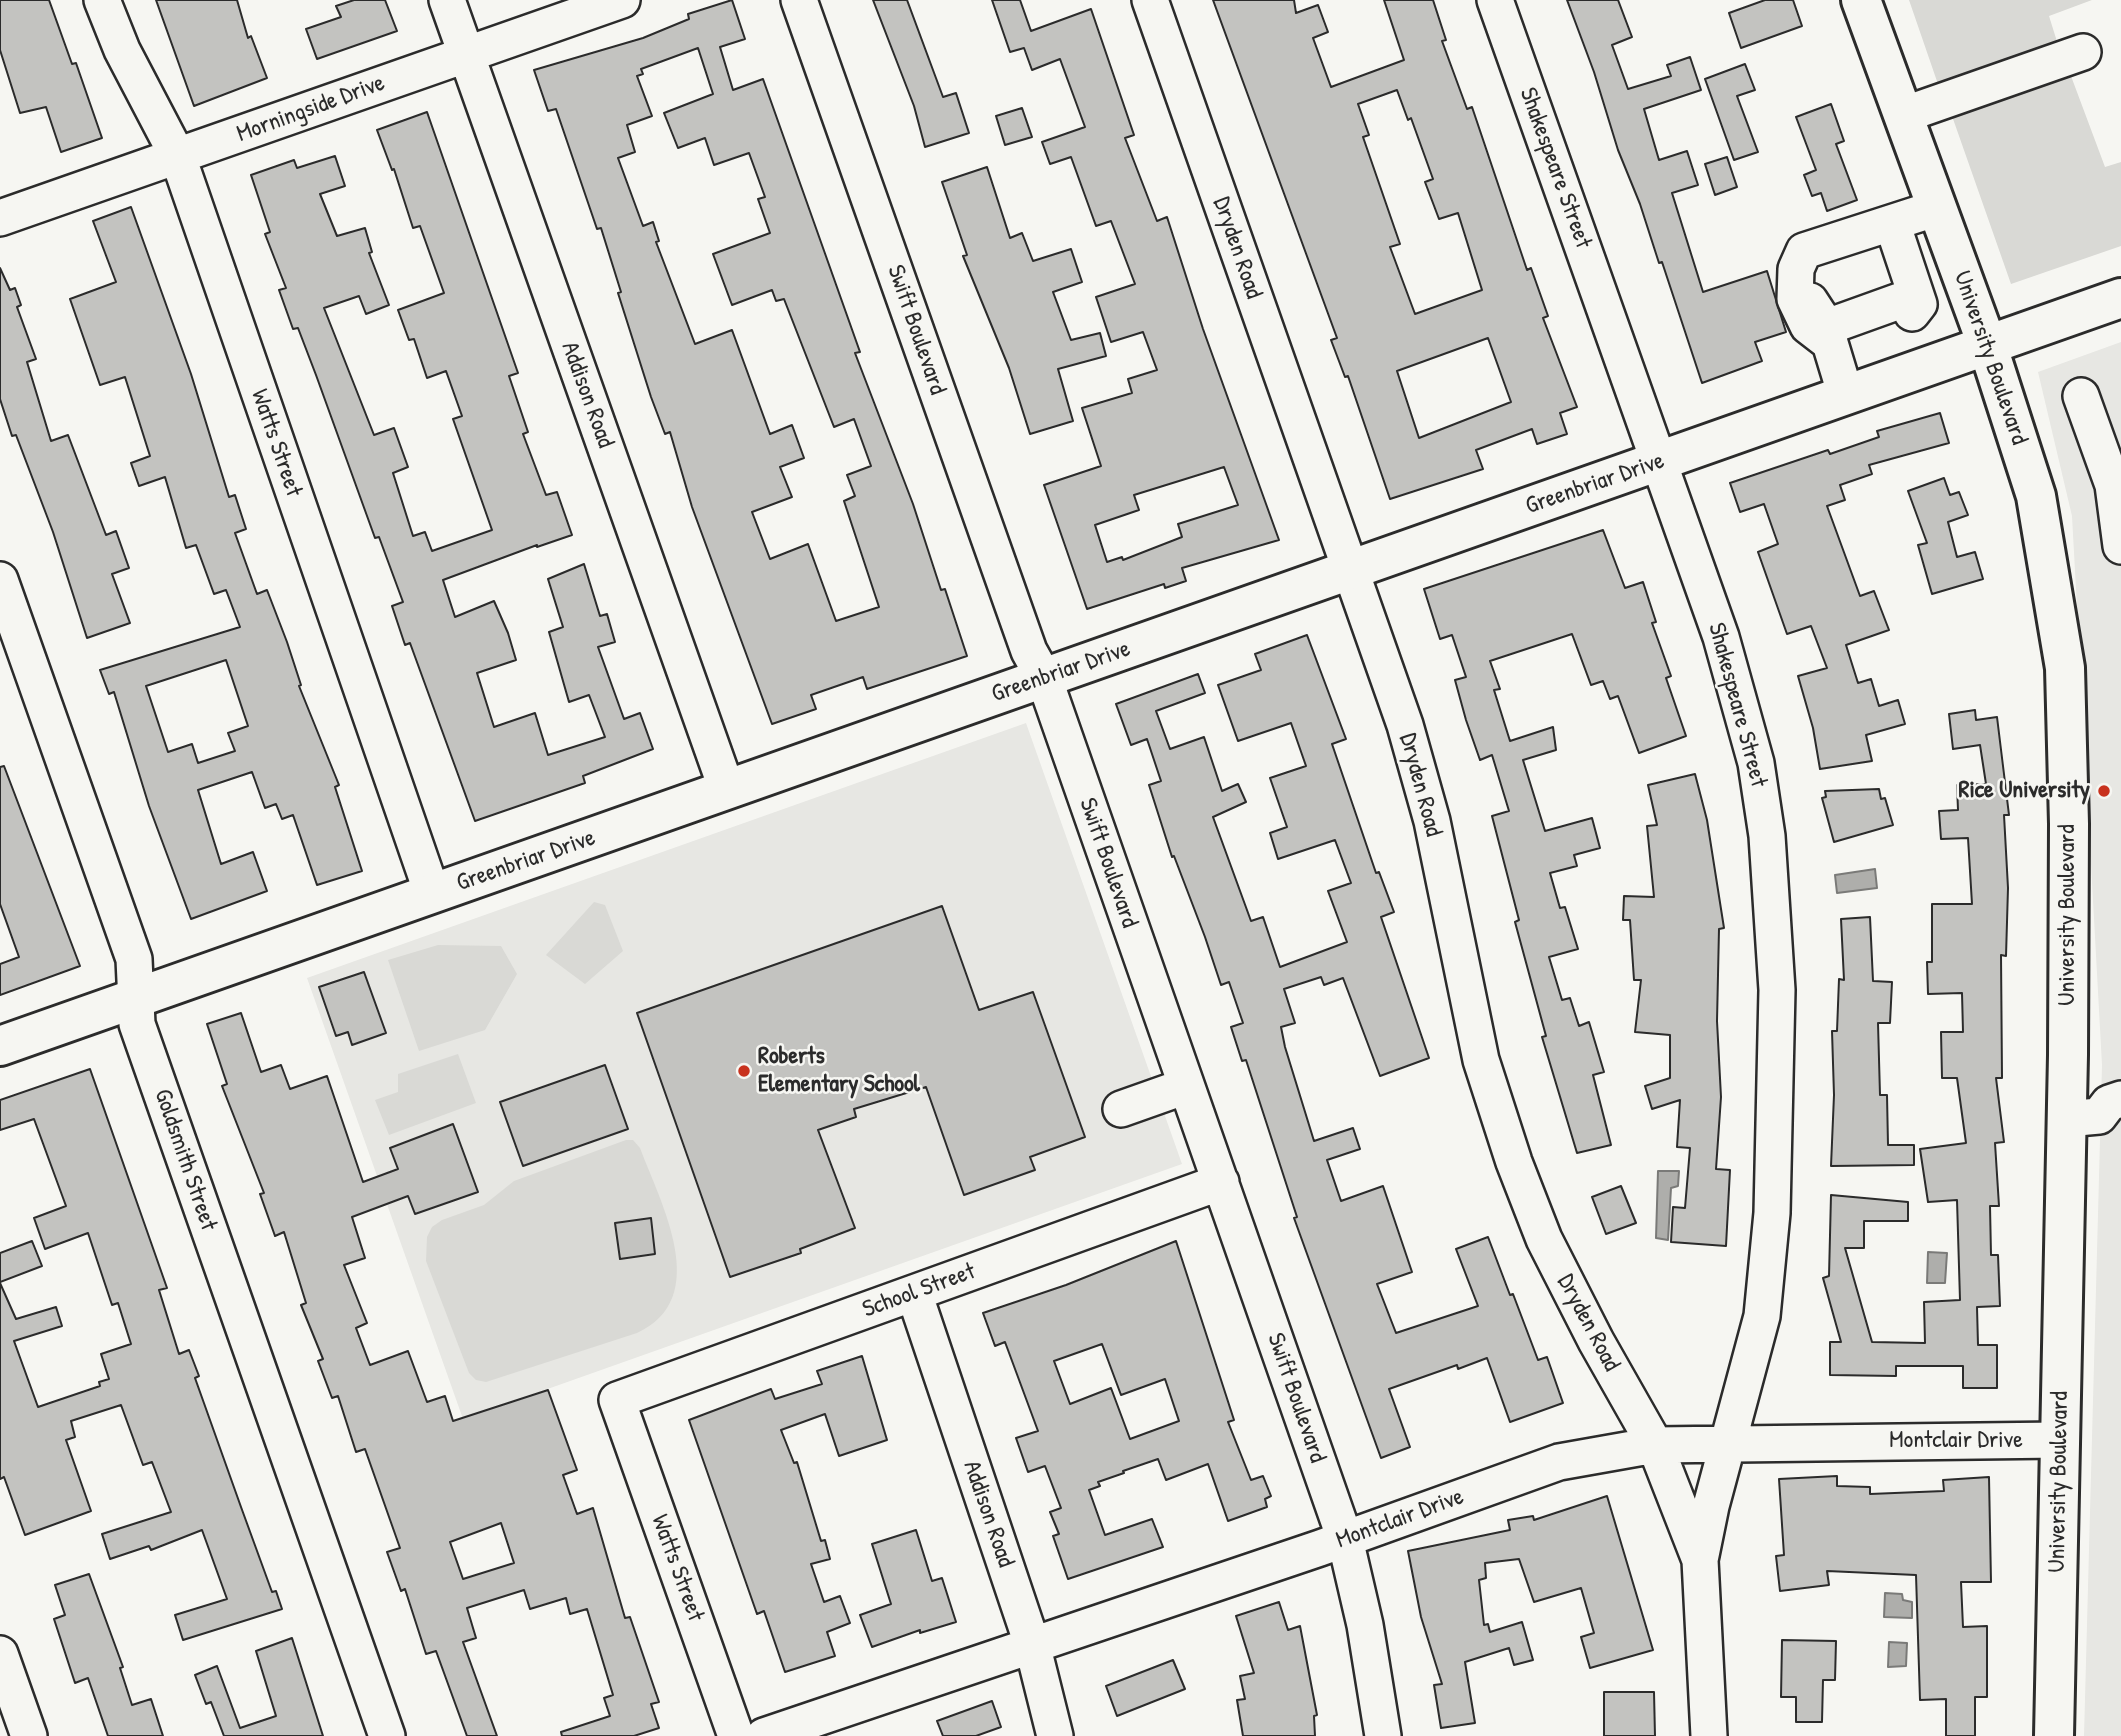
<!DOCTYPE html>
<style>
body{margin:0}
canvas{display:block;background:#f6f6f2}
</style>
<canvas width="2121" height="1736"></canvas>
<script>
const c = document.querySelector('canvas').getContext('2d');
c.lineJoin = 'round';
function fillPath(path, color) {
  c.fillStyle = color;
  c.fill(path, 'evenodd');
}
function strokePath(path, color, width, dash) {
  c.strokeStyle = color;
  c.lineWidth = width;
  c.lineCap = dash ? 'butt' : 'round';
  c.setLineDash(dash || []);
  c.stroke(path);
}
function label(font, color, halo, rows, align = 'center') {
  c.font = font + ' "Patrick Hand",sans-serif';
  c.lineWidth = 5;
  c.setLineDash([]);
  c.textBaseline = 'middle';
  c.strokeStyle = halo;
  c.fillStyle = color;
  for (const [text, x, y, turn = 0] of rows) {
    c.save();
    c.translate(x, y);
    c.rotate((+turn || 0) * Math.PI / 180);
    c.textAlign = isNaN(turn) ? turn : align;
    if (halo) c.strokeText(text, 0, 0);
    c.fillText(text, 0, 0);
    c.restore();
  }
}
const built = new Path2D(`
 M2121,342V1736H2084L2102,1065L2072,516L2038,372Z
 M1026,723L1182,1164L463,1419L307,978Z`);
const green = new Path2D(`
 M1909,0H2092L2049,16L2059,48L1940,90Z
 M2071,76L2105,167L2121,162V246L2011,284L1952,116Z
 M594,902L605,905L623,951L585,984L546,955Z
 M438,945L501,946L517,974L485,1030L419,1051L388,960Z
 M458,1054L476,1103L389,1135L375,1100L398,1092V1074Z
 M626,1140H633L640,1148C661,1204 713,1298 637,1333L486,1382L476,1380L469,1373L426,1261L427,1237L432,1227L442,1220L484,1205L514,1181Z`);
const water = new Path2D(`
 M1875,869L1877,888L1837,893L1835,875Z
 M1658,1171H1679L1678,1186L1671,1188L1668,1240L1656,1238Z
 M1928,1252L1947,1253L1945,1283H1927Z
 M1885,1593L1902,1594L1903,1600L1912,1602V1618L1884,1617Z
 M1889,1642L1907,1643L1906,1666L1888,1667Z`);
const building = new Path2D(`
 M0,0H49L72,64L76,63L102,138L61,152L46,107L20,113L0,50Z
 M156,0H237L248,38L251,36L267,78L194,106Z
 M354,0H385L397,31L317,59L306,29L341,17L336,6Z
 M732,0L745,39L720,47L733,90L763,79L860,352L855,353L913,504L941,590L945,589L967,656L867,689L863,677L811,695L816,709L772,724L692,507L670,432L665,434L651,397L618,293L621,292L601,228L597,229L556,109L548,111L534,70L643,38L689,19L688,14ZM698,48L713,94L664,113L678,148L705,138L714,165L749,153L765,197L758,199L770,233L713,254L732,305L772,290L776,301L784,299L834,427L854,419L871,466L847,475L855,496L844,501L879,607L836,621L808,544L770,559L752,512L792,497L780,467L804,458L792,425L770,434L732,330L695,344L656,242L659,241L653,222L643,226L618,158L635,152L627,125L652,116L637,76L643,74L641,69Z
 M873,0H907L943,97L956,93L969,133L925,147L914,106Z
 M992,0H1020L1031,31L1091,9L1134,135L1125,138L1157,221L1167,217L1203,329L1279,540L1182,568L1186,581L1165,588L1164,584L1087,609L1044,485L1101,466L1082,408L1132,393L1128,379L1157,370L1143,332L1111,342L1096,297L1135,284L1111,221L1096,226L1071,157L1050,164L1042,142L1085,127L1060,59L1032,70L1024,48L1010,52ZM1224,467L1238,505L1178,524L1182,537L1123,560L1122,557L1107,562L1095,525L1139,510L1134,495Z
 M1213,0H1294L1296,13L1318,5L1328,32L1313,38L1331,87L1404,60L1384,0H1433L1446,40L1442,41L1467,109L1472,107L1527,270L1531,268L1548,316L1543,318L1577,407L1560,413L1567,434L1537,444L1532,429L1476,450L1483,469L1390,499L1348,376L1345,377L1331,340L1337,338ZM1397,90L1408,120L1411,118L1433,179L1425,182L1439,219L1458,213L1482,290L1415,314L1390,247L1400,244L1363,137L1369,135L1358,104ZM1488,338L1511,402L1419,438L1397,371Z
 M1567,0H1618L1632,37L1612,45L1628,89L1671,76L1667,65L1690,57L1701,90L1644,109L1659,160L1687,151L1698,185L1672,193L1703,292L1767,271L1786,332L1755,342L1762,361L1702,383L1662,262L1659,263L1640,204L1618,150L1594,72Z
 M1765,0H1793L1802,26L1741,48L1729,13Z
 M1745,64L1755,90L1737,96L1758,152L1734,160L1705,79Z
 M1831,104L1844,141L1836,144L1857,200L1827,211L1821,193L1812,196L1804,175L1816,170L1796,117Z
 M1022,108L1032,137L1005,145L996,116Z
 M427,112L518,373L509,376L528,432L523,434L546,495L557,492L572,535L537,547V545L443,580L455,617L494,601L508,633L516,660L477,673L494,727L535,713L548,755L605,737L589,695L569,702L549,632L563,627L548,579L584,564L600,616L607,614L615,642L598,647L624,719L640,713L653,749L583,776L585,783L475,821L410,643L405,645L392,606L403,602L379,537L375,538L316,375L298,328L293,329L279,290L286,288L265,234L270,232L251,175L294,160L297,168L335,156L345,186L320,194L337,236L365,228L372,252L369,253L389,305L366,314L359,296L324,308L374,435L394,428L408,467L393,473L413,536L425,532L432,551L492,530L453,419L462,416L446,371L427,378L414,339L409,340L398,310L444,293L420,226L413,228L394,169L392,170L377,130Z
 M1727,157L1737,187L1715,195L1705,164Z
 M987,167L1010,238L1022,233L1033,261L1071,249L1082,282L1053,292L1071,340L1100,333L1106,356L1058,369L1073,421L1030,434L1009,368L963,256L967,255L942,182Z
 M131,207L191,374L229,497L235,495L246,529L235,533L257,594L267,590L287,642L301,685L299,686L339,785L335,787L362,871L317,885L293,815L282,819L276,804L265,808L252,772L198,790L221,864L253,852L267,891L191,919L149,806L114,692L109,694L100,670L240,627L226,590L214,594L196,545L186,548L165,477L139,486L131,463L150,456L125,377L100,385L70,299L116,282L93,221ZM226,660L248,726L228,733L235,751L198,763L192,744L168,752L146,686Z
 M0,268L10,290L15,288L21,305L17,307L36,359L27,362L51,441L68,435L106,535L116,531L129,568L112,574L130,623L87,638L53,532L16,435L12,436L0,399Z
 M1940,413L1949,443L1869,465L1872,474L1840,485L1845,500L1827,506L1860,596L1874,591L1889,630L1846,645L1858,683L1871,679L1879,706L1898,700L1905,724L1866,735L1872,761L1820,769L1813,728L1798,676L1827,668L1811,626L1787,634L1758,552L1778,544L1764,504L1740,512L1730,483L1828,450L1830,454L1879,437L1877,431Z
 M1944,478L1950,495L1959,492L1968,515L1948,522L1957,557L1975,552L1983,579L1932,594L1918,545L1927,543L1908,491Z
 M1603,530L1625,588L1643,582L1656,622L1652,623L1671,676L1666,678L1686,736L1639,753L1618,696L1610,699L1603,681L1591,685L1572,634L1490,661L1500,689L1494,690L1510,741L1553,727L1556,750L1523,760L1545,831L1592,818L1600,848L1574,855L1577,866L1550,873L1560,908L1565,907L1578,949L1549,957L1562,1000L1570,998L1579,1026L1589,1022L1604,1072L1593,1075L1611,1145L1577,1153L1542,1037L1546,1036L1515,922L1519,920L1492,816L1509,811L1492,755L1480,760L1466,720L1455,680L1466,677L1452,635L1440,639L1424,589Z
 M1307,635L1346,739L1332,744L1376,873L1379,872L1394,912L1381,917L1429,1058L1380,1076L1343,978L1324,985L1321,977L1284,989L1295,1023L1281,1027L1285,1047L1314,1141L1353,1128L1360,1149L1327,1160L1341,1201L1383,1186L1412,1272L1377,1284L1396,1333L1478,1306L1456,1249L1488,1237L1510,1295L1513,1294L1538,1360L1547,1357L1563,1403L1510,1422L1487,1358L1458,1369L1457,1365L1389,1389L1410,1447L1381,1458L1294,1218L1297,1217L1246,1060L1242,1061L1231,1027L1243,1023L1229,982L1221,985L1205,937L1174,856L1172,857L1149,785L1161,781L1147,739L1131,745L1116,704L1198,674L1205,693L1156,711L1170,749L1204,737L1222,791L1238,784L1246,802L1213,817L1251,921L1263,917L1280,967L1347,942L1328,891L1351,883L1335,840L1278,859L1270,833L1287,827L1270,778L1306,766L1291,723L1238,741L1218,685L1261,670L1255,654Z
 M1975,710L1976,720L1997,717L2009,815H2004L2008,888L2006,956L2001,955L2002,1078H1996L2004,1142L1995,1143L1999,1206H1990L1991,1255H1998L2000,1306L1977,1307L1978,1345H1997V1388H1963V1366H1896V1376L1830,1375V1342H1841L1823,1278L1829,1276L1831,1195L1908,1202V1221H1864V1248H1845L1872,1342L1925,1343L1924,1302L1960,1300L1957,1200L1928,1202L1920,1149L1966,1143L1957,1078H1942L1941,1032H1963L1962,993L1928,994L1927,962H1932V904H1972L1968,838L1941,839L1939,811L1958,810L1957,785L1986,784L1980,745L1953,749L1949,714Z
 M4,766L80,966L0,995V964L19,957L0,904V767Z
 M1695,774L1707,820L1724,928L1719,929L1717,1021L1721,1097L1716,1169L1730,1170L1726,1246L1671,1242L1673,1207L1685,1208L1690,1148L1677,1147L1680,1100L1652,1109L1645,1086L1670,1078V1035L1635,1032L1641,980H1634L1630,920H1623L1624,896L1654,897L1647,826L1657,825L1648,785Z
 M1879,789L1881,799L1885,798L1893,825L1834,842L1822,798L1826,797L1825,791Z
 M942,906L979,1010L1033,992L1085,1137L1030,1157L1035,1170L964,1195L926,1087L854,1109L856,1117L818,1130L855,1228L800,1249L801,1253L730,1277L637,1013Z
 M1870,917L1873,981L1892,982L1890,1023H1878L1880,1095H1887L1888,1145H1914V1165L1831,1166L1834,1095L1832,1031H1837L1839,979L1844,980L1841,919Z
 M364,972L386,1033L352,1045L348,1032L336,1036L319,987Z
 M241,1013L261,1072L281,1065L290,1089L327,1076L363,1182L398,1169L390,1148L453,1124L478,1192L415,1214L408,1196L352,1217L365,1258L344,1265L367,1323L356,1328L370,1365L408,1351L427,1402L445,1396L453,1421L548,1390L577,1470L563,1475L577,1514L593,1508L625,1618L630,1617L659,1702L651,1704L659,1728L634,1736H562L561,1732L610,1716L604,1698L613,1695L587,1609L570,1614L566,1598L530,1609L524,1590L467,1608L476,1638L463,1642L497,1736H467L436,1651L426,1654L405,1589L401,1591L387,1552L400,1548L365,1449L356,1452L338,1396L332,1398L318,1361L323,1359L301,1305L306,1303L284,1232L275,1236L260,1194L264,1193L222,1086L227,1084L207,1024ZM501,1523L514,1563L463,1579L450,1542Z
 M605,1065L628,1129L523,1166L500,1102Z
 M90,1069L167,1288L159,1290L179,1354L189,1350L199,1376L195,1378L241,1507L272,1592L276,1591L282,1609L183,1640L175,1615L227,1599L202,1530L151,1550L149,1546L110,1559L102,1534L171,1512L152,1462L143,1465L121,1405L71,1421L75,1437L66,1440L91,1511L25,1535L4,1477L0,1479V1283L16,1319L56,1307L62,1326L14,1341L38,1407L100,1386L99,1382L109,1379L101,1354L131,1344L118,1303L112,1305L88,1233L45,1249L34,1218L66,1206L34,1119L0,1130V1100Z
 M1621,1186L1636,1223L1606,1234L1592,1197Z
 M651,1218L655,1254L620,1259L615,1223Z
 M32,1241L42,1266L0,1282V1253Z
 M1176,1241L1234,1420L1228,1422L1251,1480L1263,1476L1271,1496L1265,1499L1267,1507L1228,1521L1208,1464L1166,1480L1158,1459L1123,1471L1124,1473L1098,1482L1100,1486L1089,1490L1105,1535L1152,1519L1163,1547L1068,1579L1053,1536L1059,1534L1050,1512L1061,1508L1045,1466L1028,1472L1016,1438L1038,1431L1005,1342L995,1346L983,1313L1066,1285ZM1102,1344L1121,1395L1165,1379L1179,1421L1130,1439L1111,1388L1070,1404L1054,1361Z
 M862,1356L887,1440L839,1456L825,1414L781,1430L794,1463L797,1462L821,1541L825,1540L830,1559L811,1564L824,1602L840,1596L850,1623L827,1632L835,1656L785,1672L764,1611L757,1614L689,1420L771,1389L775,1399L822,1384L817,1371Z
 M1837,1476V1486L1870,1487V1494L1944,1491L1943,1480L1989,1477L1991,1582H1961L1963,1627L1987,1626V1697H1975V1736H1946V1699L1920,1700L1916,1575L1827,1571L1829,1585L1780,1591L1776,1556L1784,1555L1779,1479Z
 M1607,1496L1653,1650L1590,1668L1581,1637L1594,1633L1581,1588L1534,1602L1519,1559L1485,1563L1486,1578L1479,1580L1484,1625L1488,1624L1490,1632L1522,1622L1533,1660L1514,1665L1509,1648L1465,1662L1475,1723L1441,1728L1434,1685L1442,1684L1421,1617L1408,1551L1510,1530L1508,1520L1533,1516L1534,1520Z
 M916,1530L932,1581L942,1578L956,1622L920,1633V1630L872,1647L860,1615L891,1604L872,1544Z
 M89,1574L123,1667L120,1668L132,1705L151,1699L163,1736H108L88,1678L75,1683L54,1619L65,1615L55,1585Z
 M1279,1602L1288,1630L1300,1626L1317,1715L1314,1716L1315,1736H1243L1237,1700L1245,1699L1240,1676L1254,1673L1236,1616Z
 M292,1638L323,1736H224L211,1702L206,1704L195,1675L217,1666L240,1728L276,1716L256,1651Z
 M1782,1640L1836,1641L1835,1680H1823L1822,1722H1796V1697H1781Z
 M1173,1660L1185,1689L1117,1716L1106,1686Z
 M1604,1692H1654L1655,1736H1604Z
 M992,1701L1001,1727L976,1736H943L937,1721Z`);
const minor = new Path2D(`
 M102,0L122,50L178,157L432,893
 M447,0L727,790
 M799,0L1029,651L1044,678L1345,1539L1365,1625L1383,1736
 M1150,0L1405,725L1432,821L1481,1060L1514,1162L1544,1239L1596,1341L1655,1445L1700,1560L1709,1736
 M1495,0L1721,637L1756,763L1767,836L1777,990L1772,1213L1762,1316L1711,1506L1700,1560
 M1903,115L2083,52
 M0,218L622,0
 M1892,223L1919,304L1912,313
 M1810,301L1827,327L1916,295
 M1846,396L1830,343L1808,326L1795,299L1796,269L1804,251L1937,208
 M2081,396L2113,485L2121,546
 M0,580L134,959L137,1024L387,1736
 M1121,1109L1186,1086
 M2066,1119L2099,1116L2109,1103L2121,1099
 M914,1293L1032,1644L1055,1736
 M0,1654L29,1736
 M736,1736L617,1400L1221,1182
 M764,1736L1320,1548L1559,1462L1655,1445L2060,1440`);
const major = new Path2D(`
 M1861,0L1988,347L2036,496L2065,668L2069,824L2068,1055L2054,1736
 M0,1046L2121,298`);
const markers = [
 [2104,791,7,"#c8321e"],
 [744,1071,7,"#c8321e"]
];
const streetNames = [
 ["Morningside Drive",311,109,-20],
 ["Shakespeare Street",1555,168,70],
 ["Dryden Road",1237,248,71],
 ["Swift Boulevard",916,330,71],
 ["University Boulevard",1990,358,71],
 ["Addison Road",587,395,70],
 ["Watts Street",276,443,71],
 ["Greenbriar Drive",1595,484,-19],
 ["Greenbriar Drive",1061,672,-19],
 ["Shakespeare Street",1737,705,75],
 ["Dryden Road",1420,785,75],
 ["Greenbriar Drive",526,861,-19],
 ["Swift Boulevard",1108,863,71],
 ["University Boulevard",2068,915,-90],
 ["Goldsmith Street",185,1160,71],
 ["School Street",919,1291,-20],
 ["Dryden Road",1588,1323,62],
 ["Swift Boulevard",1296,1398,71],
 ["Montclair Drive",1956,1441],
 ["University Boulevard",2059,1482,-89],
 ["Addison Road",988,1514,71],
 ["Montclair Drive",1400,1519,-20],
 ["Watts Street",677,1568,70]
];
const poiNames = [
 ["Rice University",2090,791],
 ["Roberts",758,1057,"left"],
 ["Elementary School",758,1085,"left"]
];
fillPath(built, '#e7e7e3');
fillPath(green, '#d9d9d5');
fillPath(water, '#aeaeab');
strokePath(water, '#7a7a78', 2);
fillPath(building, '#c3c3c0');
strokePath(building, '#2b2b2b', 2);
strokePath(minor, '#2b2b2b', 40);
strokePath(major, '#2b2b2b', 44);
strokePath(minor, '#f6f6f2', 35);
strokePath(major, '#f6f6f2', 38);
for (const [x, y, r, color] of markers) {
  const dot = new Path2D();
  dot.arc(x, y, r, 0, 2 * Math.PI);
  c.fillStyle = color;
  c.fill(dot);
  strokePath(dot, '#f6f6f2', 2.5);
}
label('24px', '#2b2b2b', '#f6f6f2', streetNames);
label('bold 24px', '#2b2b2b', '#f6f6f2', poiNames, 'right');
</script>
